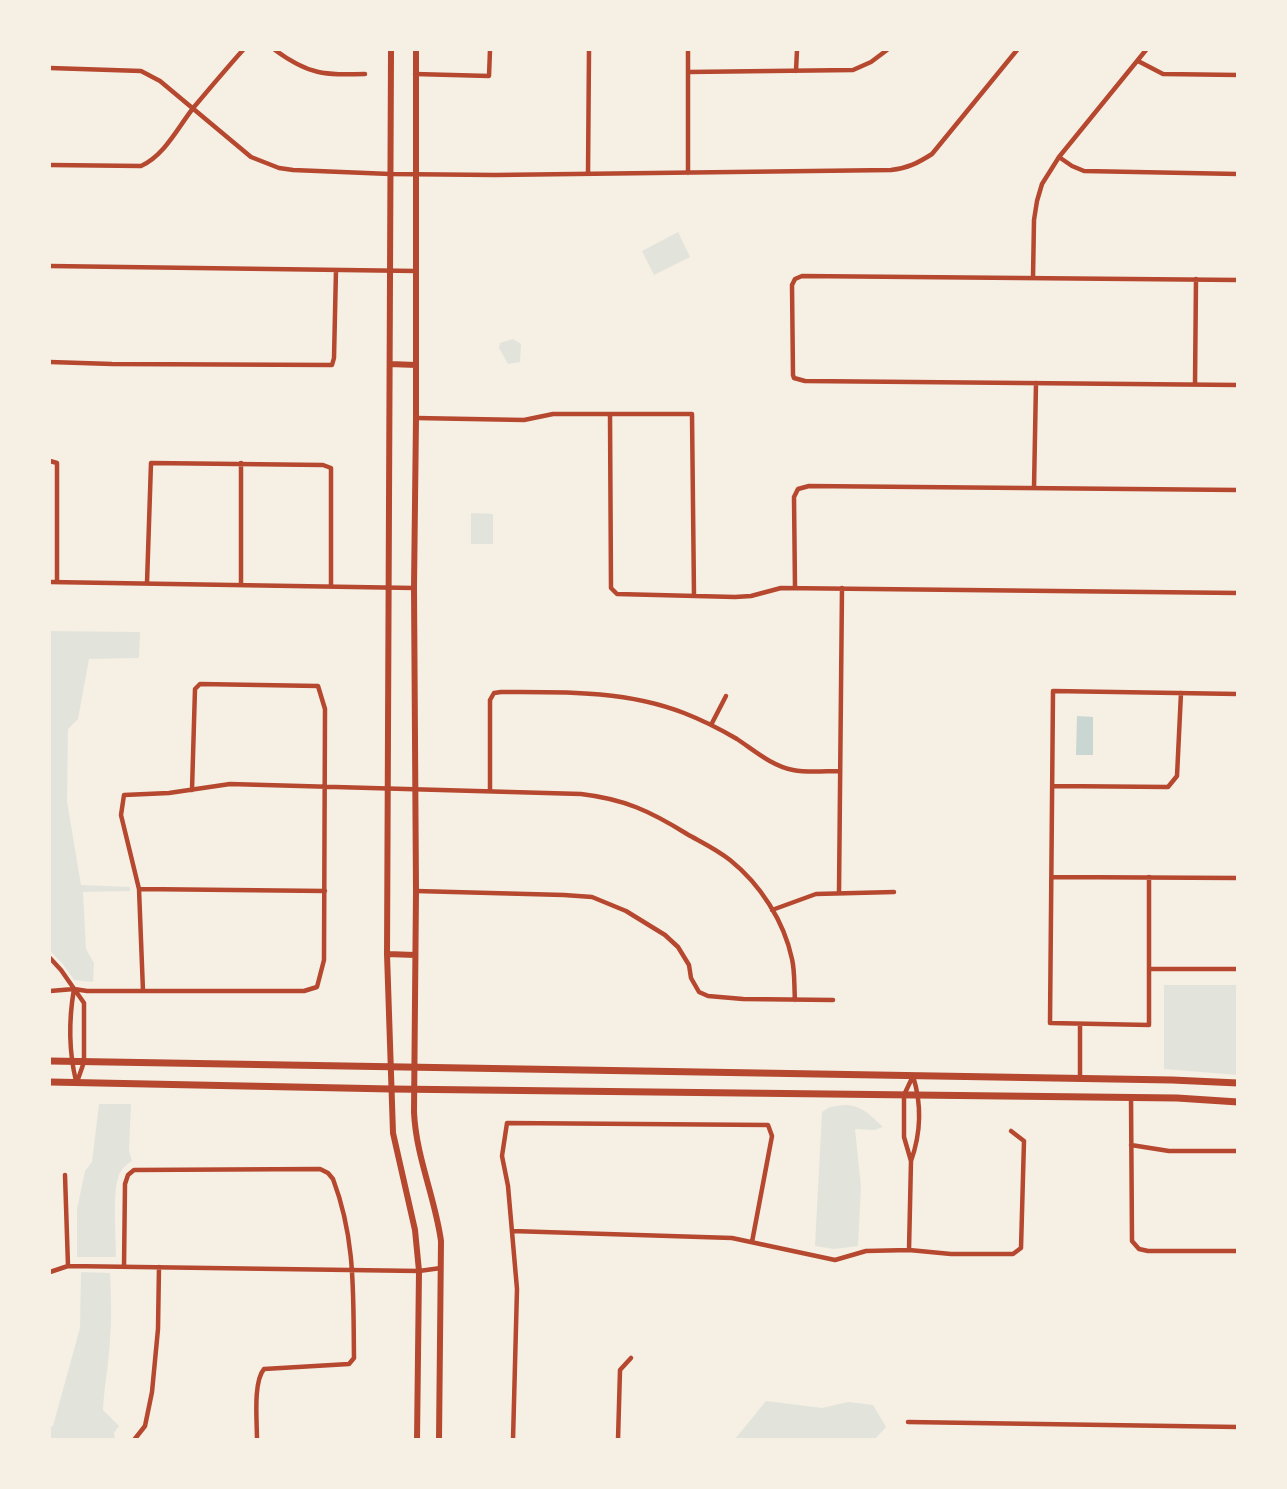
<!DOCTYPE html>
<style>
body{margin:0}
#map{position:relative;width:1287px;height:1489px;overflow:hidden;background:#f6efe4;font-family:"Alegreya Sans",sans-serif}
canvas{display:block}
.frame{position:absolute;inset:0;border:51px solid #f6efe4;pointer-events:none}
</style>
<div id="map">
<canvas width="1287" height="1489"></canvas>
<div class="frame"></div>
</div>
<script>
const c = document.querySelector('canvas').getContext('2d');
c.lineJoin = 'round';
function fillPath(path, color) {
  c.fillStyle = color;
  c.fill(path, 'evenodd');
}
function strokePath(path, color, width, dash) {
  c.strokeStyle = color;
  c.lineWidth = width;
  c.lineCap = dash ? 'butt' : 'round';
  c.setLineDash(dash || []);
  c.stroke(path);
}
const green = new Path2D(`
 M678,232L690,257L654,275L642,251Z
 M513,339L521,344L520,362L508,364L499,348L500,343Z
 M471,513L493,514V544H471Z
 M50,631L140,632L139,658L89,659L78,719L68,729L67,801L81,885L130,887V891L83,892L86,949L94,963L93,982L74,980L62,963L50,951Z
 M1164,985H1237V1075L1164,1069Z
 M99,1104H131L129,1151L132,1161C127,1164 122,1168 119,1175C112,1193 116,1236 116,1257H77V1209L85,1171L92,1162Z
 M844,1105C862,1105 870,1115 883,1127L874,1130L855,1129L861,1187L858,1246L834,1249L815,1246L822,1112L830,1107Z
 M81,1272L110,1273C111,1295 112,1317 110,1339C109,1363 104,1386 103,1410L119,1426L114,1433L115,1439H50V1427L53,1426L80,1328Z
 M766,1401L822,1408L848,1402L873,1405L886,1427L875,1439H735Z`);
const water = new Path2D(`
 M1077,716L1093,717V755H1076Z`);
const minor = new Path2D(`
 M275,50C309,75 324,75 365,74
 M1138,61L1163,74L1238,75
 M50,68L141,71L160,81L251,157L279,168L293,170L390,174L495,175L891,170C908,168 918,163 932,154L1017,50
 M796,71L797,50
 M688,72L853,70L871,62L887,50
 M415,74L489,76L490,50
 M1059,157L1072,166L1084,171L1238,174
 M50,165L141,166C165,155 178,127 194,107C210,88 226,69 243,50
 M688,173V50
 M588,174L589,50
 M50,266L416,271
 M1033,278L1034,220L1037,201L1042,184L1059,157L1146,50
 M1238,280L802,276L795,279L792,285L793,375L794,378L805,381L1238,385
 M50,362L112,364L332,365L334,358L336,270
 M1195,384L1196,279
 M610,414L611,588L617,594L735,597L751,596L781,588L1238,593
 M416,418L524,420L553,414H692L694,596
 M50,461L57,463V582
 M241,463V585
 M1034,488L1036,383
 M50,582L414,588
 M147,583L151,463L323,465L331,468V586
 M795,588L794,497L798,489L809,486L1238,490
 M711,725L726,696
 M1053,786L1168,787L1177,776L1181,693
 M490,791V700L494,693L501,692C562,692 625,690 684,713C702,720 720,729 737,739C755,751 772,766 793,770C808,773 825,771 839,771
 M1052,877L1238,878
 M1149,877V1025L1050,1023L1053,691L1238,694
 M139,889L325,891
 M416,891L564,895L592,897L626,911L665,935L678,947L689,965L691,978L699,992L708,996L743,999L833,1000
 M839,892L842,588
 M772,910L816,894L894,892
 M50,958L61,970L84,1003V1062L77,1082
 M1149,969H1238
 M74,989C69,1018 69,1052 76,1081
 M50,991L74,989L87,991H304L317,987L324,960L325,709L318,686L200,684L195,689L192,790
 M143,991L139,889L121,815L124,795L169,793L230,784L581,794C624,799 650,811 687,834C701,842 716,849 730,860C760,884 784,921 792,959C795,972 794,986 795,1000
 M1080,1079V1024
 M1131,1097L1132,1241L1139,1249L1148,1251H1238
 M1131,1145L1169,1151H1238
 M65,1175L68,1266
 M512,1231L732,1238L835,1260L866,1251L909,1250L951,1254H1013L1021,1248L1024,1141L1011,1131
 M909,1250L911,1161L904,1137V1095L913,1076C922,1105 921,1133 911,1161
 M124,1267L125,1184L128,1175L134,1170L320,1169L328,1173L333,1179C356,1240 353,1294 354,1358L349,1364L264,1369C253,1382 257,1421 257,1440
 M50,1272L68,1266L419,1271L441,1268
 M908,1422L1238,1427
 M134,1440L145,1426L152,1392L158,1329L159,1267
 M513,1440L517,1289L508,1186L502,1156L507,1123L768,1125L772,1136L752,1242
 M618,1440L620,1370L631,1358`);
const secondary = new Path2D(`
 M391,50L387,954L393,1133L415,1230L419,1271L417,1440
 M416,50V418L414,588L416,891L414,1112C416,1157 435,1197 441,1241L439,1440
 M390,364L416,365
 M387,954L415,955`);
const primary = new Path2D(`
 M50,1061L1172,1080L1238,1083
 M50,1082L391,1089L1177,1098L1238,1102`);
fillPath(green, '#e2e4dc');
fillPath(water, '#c9d6d2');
strokePath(minor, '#b5482f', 4.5);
strokePath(secondary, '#b5482f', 6);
strokePath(primary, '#b5482f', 7);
</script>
